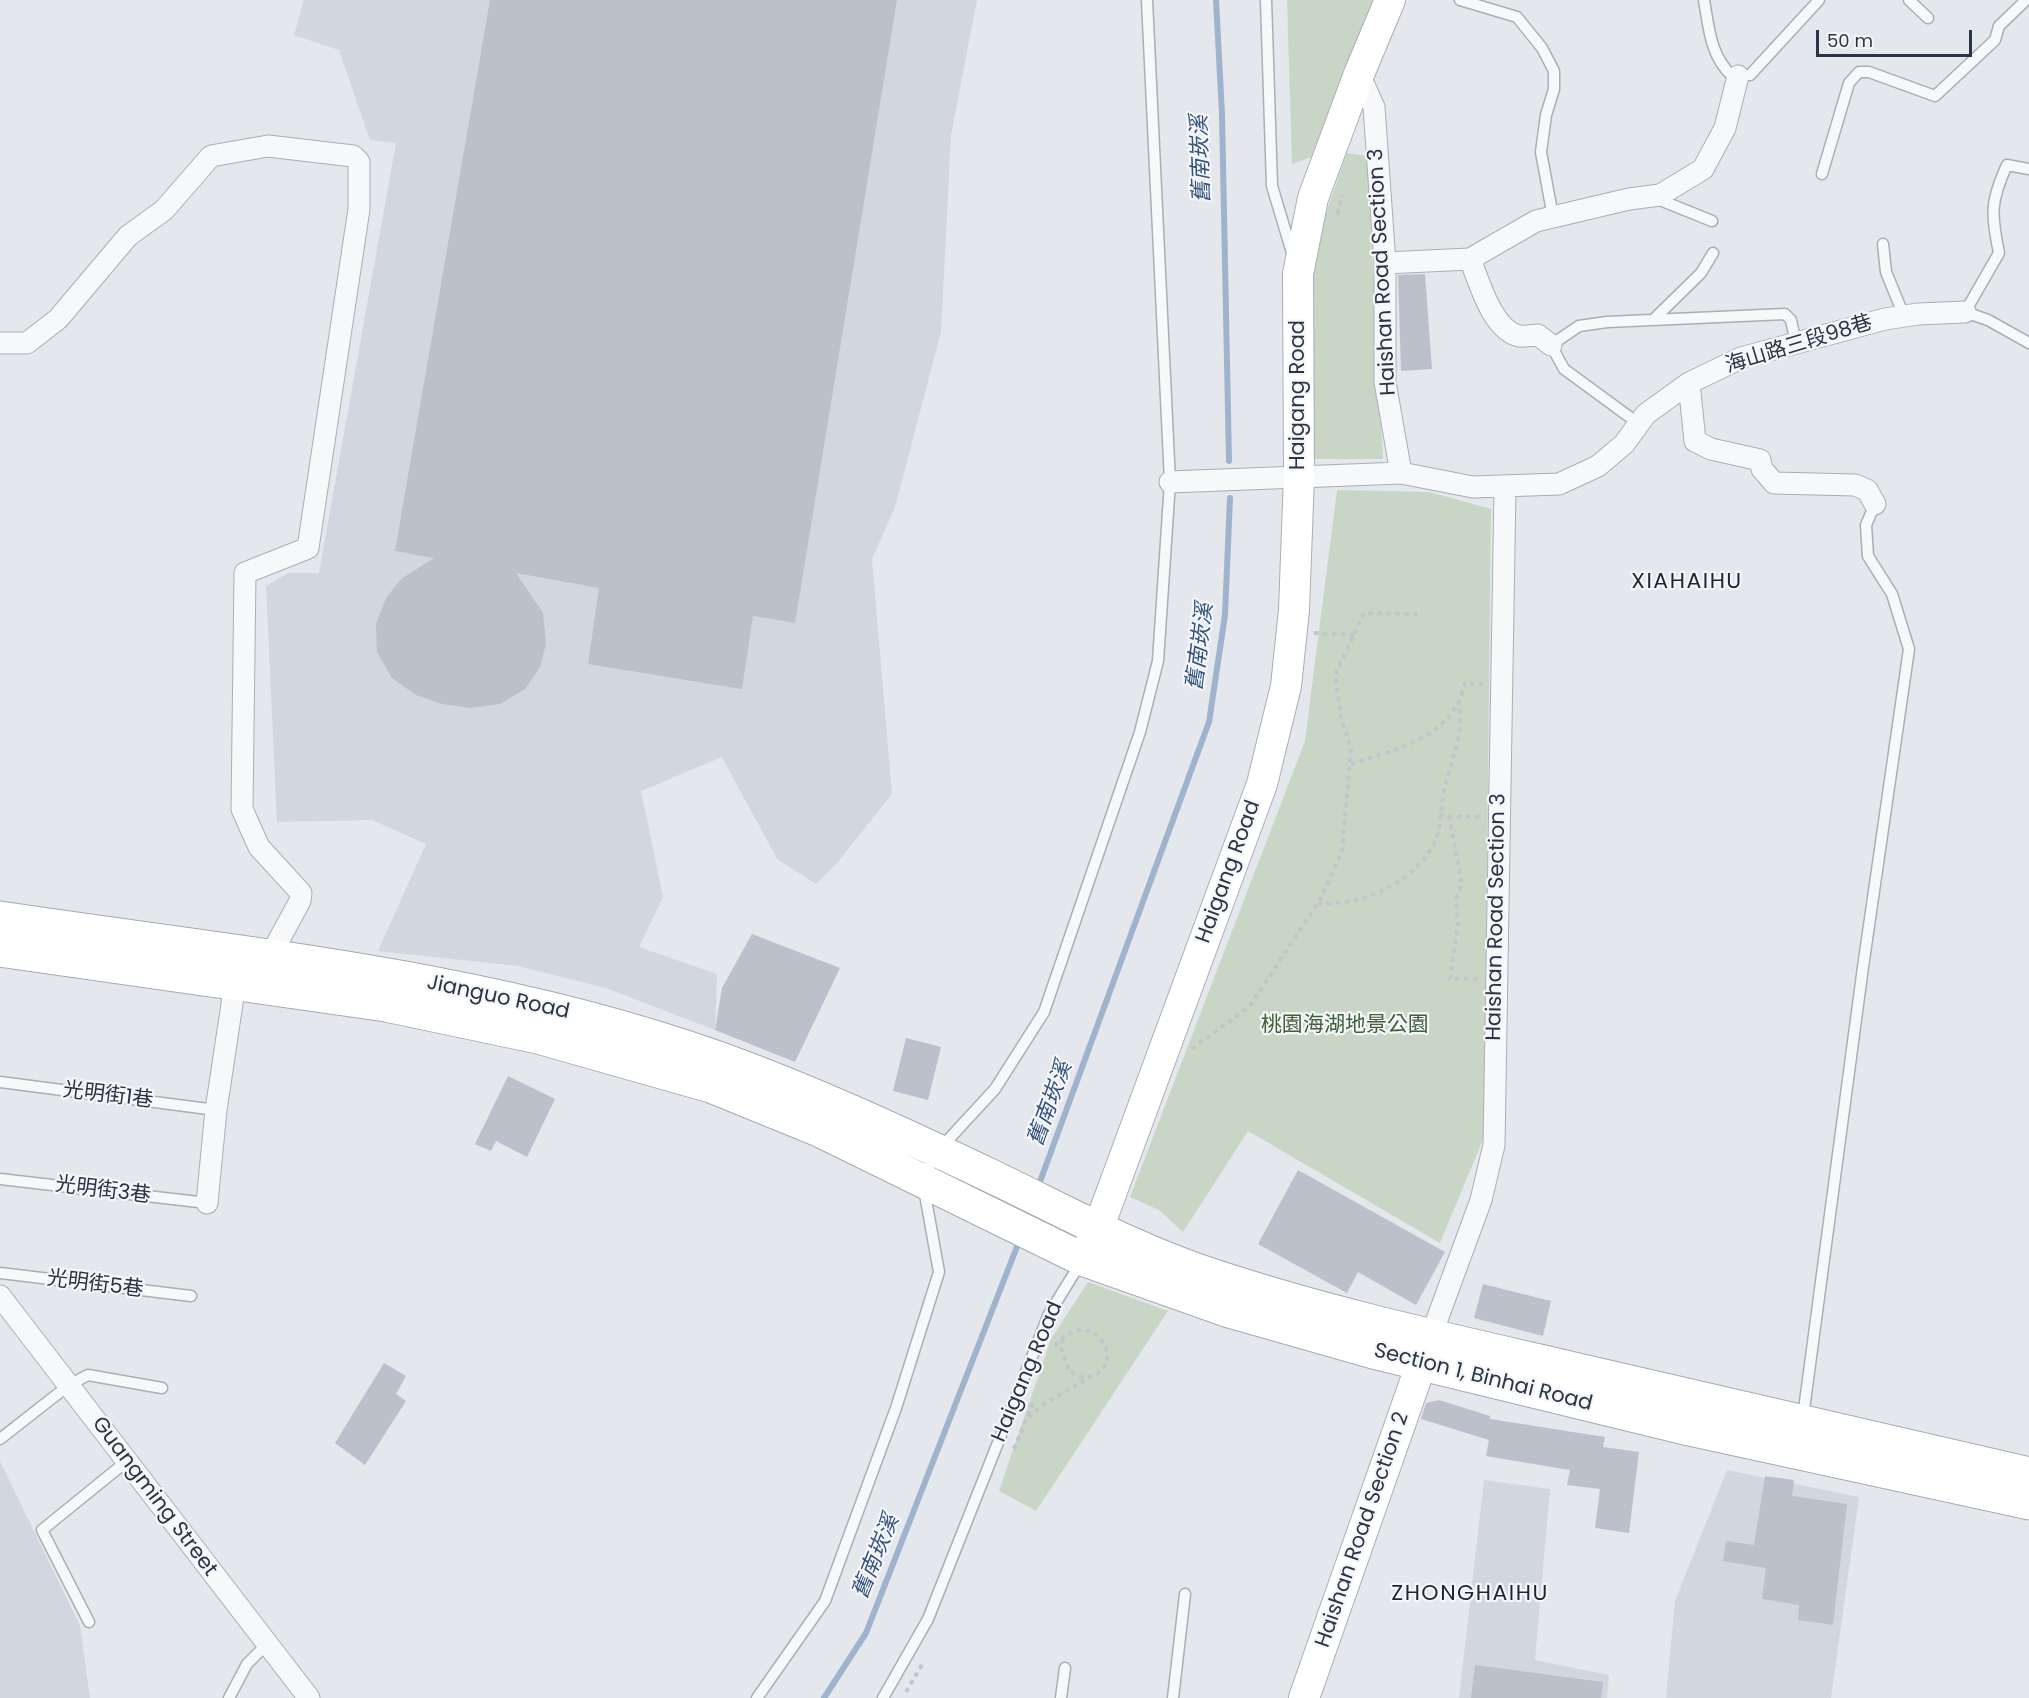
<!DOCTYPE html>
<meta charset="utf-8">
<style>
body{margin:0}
#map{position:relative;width:2029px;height:1698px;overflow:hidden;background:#e4e7ec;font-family:Poppins,sans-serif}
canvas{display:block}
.scale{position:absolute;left:1816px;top:30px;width:156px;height:27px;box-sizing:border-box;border:3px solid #2b3445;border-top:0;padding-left:8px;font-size:18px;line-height:21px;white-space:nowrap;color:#2b3445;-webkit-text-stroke:4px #f4f6f9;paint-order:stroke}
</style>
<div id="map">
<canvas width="2029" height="1698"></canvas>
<div class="scale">50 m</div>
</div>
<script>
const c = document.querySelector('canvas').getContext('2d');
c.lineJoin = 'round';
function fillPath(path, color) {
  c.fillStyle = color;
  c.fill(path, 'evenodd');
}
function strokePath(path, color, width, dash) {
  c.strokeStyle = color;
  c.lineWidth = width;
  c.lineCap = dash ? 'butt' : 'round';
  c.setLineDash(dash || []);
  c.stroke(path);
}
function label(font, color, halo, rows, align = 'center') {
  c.font = font + ' Poppins,"Noto Sans TC",sans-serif';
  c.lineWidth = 4.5;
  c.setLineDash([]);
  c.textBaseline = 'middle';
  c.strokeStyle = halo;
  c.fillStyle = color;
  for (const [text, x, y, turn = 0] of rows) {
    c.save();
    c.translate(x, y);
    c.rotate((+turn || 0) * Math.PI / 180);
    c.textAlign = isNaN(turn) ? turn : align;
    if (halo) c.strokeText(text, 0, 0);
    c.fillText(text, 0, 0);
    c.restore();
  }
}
const built = new Path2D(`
 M304,0H977L951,135L941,332L895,507L872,559L892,794L838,862L816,884L777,859L722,757L641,791L663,897L639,947L717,974L715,1030L606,988L518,966L378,951L426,844L372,820L277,822L266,586L288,573H319L396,143L370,140L339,50L294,35Z
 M0,1461L80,1626L90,1698H0Z
 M1727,1470L1859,1497L1831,1698H1666L1675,1601Z
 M1484,1480L1550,1489L1535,1660L1609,1675L1607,1698H1459Z`);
const green = new Path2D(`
 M1287,0H1375L1311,157L1292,164Z
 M1347,153L1367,156L1383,459H1313L1309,262Z
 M1337,490L1429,492L1491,509L1484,1137L1440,1243L1248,1131L1183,1232L1159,1210L1130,1197L1305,741Z
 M1088,1282L1168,1311L1036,1511L999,1491L1051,1339Z`);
const stream = new Path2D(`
 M1216,0L1222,114L1229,461
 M1038,1187L1209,722L1225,615L1230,498
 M824,1698L866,1633L1020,1239`);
const building = new Path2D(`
 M490,0H897L795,623L753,616L742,689L588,664L599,588L516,573L543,613L546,644L540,667L525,689L500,704L471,708L442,704L416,695L392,678L377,652L376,624L386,598L401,579L434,558L395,551Z
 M1425,274L1432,369L1401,371L1398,275Z
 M752,934L840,968L795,1062L715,1030L722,988Z
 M906,1038L941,1047L928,1100L893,1091Z
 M508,1076L555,1099L527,1157L496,1141L491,1151L475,1144Z
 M1298,1170L1445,1252L1416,1305L1358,1272L1347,1293L1258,1244Z
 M1483,1284L1551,1301L1543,1336L1474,1318Z
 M384,1363L406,1376L396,1394L406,1401L365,1465L335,1443Z
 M1439,1400L1490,1416V1419L1605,1437L1603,1447L1639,1452L1629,1533L1595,1528L1600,1489L1567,1485L1570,1470L1486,1456L1489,1440L1421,1419L1426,1403Z
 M1765,1476L1794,1480L1792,1496L1847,1504L1833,1625L1798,1620L1799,1605L1762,1599L1766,1568L1723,1561L1726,1541L1754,1545Z
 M1475,1665L1603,1682L1601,1698H1471Z`);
const path = new Path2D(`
 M1337,214L1343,195
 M1314,633L1354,635
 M1351,764C1396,749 1454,738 1465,683L1483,684
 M1439,816L1481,817
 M1449,816L1462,884L1456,899L1458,924L1450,979H1478
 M1318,904C1330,903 1344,903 1355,900C1389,893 1428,867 1438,833C1442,817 1441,799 1446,783C1453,756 1465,729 1458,702
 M1192,1049L1250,1006L1321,898L1342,851L1351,749L1341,717L1335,675L1364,613L1417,614
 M1055,1346C1092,1298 1135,1372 1083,1378L1069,1371L1061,1348L1063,1335
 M1029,1418C1045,1399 1068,1392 1088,1378
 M1014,1449L1033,1403
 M906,1692L923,1663`);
const lane = new Path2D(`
 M1266,0L1272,186L1293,256
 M1460,0L1517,17L1542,48L1554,71V89L1546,115L1541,152L1553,217
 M1704,0C1709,28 1710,55 1732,76L1750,75L1819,0
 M1909,0L1928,18
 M2029,169L2007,165C1990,202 1991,214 1999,253L1965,312L1988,320L2029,343
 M1822,174L1849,83L1859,72H1869L1935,96L1995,40L1999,26L2026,0
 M1655,198L1712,221
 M1883,244L1886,272L1904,316
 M1653,320L1701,273L1713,253
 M1639,424L1564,369L1551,345L1579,326L1607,322L1785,314L1791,320L1796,344
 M0,1082L216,1110
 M0,1179L207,1203
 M0,1273L191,1296
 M1803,1417L1863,967L1909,649L1892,594L1868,556L1866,525L1875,504
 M0,1439L69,1385L88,1375L162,1388
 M89,1622L42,1530L127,1461
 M229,1698L247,1664L267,1644
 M757,1698L825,1601L896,1408L939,1272L922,1178L937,1152L995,1089L1044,1012L1140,732L1158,661L1170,482L1147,0
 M883,1698L928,1619L1049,1314L1081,1262
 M1061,1698L1065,1668
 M1173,1698L1185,1594`);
const street = new Path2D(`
 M1359,74L1374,107L1385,263V382L1401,473
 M1470,259C1479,281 1492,330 1519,336C1524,337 1532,335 1538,335L1551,345
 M1385,263L1470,259L1536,221L1629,199L1660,195L1703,169L1725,128L1738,76
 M0,343H27L58,319L128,236L164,210L211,156L268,146L353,156L359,162V209L308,548L245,573L242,809L259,847L301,893L300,901L269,958
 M1689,383L1695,441L1711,449L1760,460L1762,469L1774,483L1855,485L1867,490L1875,504
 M1170,482L1401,473L1473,487L1559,484L1598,466L1624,444L1646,414L1689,383L1741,358L1885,319L1918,314L1965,312
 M207,1203L216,1110L235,984
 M0,1296L309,1698
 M1431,1336L1481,1200L1494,1145L1505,488`);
const secondary = new Path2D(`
 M1082,1259L1098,1229L1262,784L1286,686L1294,610L1299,476L1298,274L1313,198L1359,74L1390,0
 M1304,1698L1429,1342`);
const primary = new Path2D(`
 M0,918C241,954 488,976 718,1058C810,1091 903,1134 991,1176C1064,1211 1137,1251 1214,1276C1332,1315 1453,1341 1574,1369C1725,1404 1877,1439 2029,1474
 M0,950L386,1005L538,1037L711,1086L819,1130L1082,1259L1229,1311L1373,1352L1689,1429L2029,1503`);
const streetNames = [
 ["Haishan Road Section 3",1383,272,-93],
 ["海山路三段98巷",1799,345,-17],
 ["Haigang Road",1299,395,-90],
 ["Haigang Road",1229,872,-70],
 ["Haishan Road Section 3",1497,917,-89],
 ["Jianguo Road",498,998,12],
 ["光明街1巷",108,1096,7],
 ["光明街3巷",103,1191,7],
 ["光明街5巷",95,1285,7],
 ["Haigang Road",1028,1372,-67],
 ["Section 1, Binhai Road",1483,1378,14],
 ["Guangming Street",154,1497,53],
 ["Haishan Road Section 2",1363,1530,-71]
];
const parkNames = [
 ["桃園海湖地景公園",1345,1026]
];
const waterNames = [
 ["舊南崁溪",1202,159,-92],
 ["舊南崁溪",1201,647,-83],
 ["舊南崁溪",1051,1104,-70],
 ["舊南崁溪",877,1557,-68]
];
const neighbourhoodNames = [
 ["XIAHAIHU",1687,582],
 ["ZHONGHAIHU",1470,1594]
];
fillPath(built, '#d2d6de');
fillPath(green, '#c9d6c5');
strokePath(stream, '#9fb4cc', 6);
fillPath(building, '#bbc0ca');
strokePath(lane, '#a9aeb7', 13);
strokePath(street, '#a9aeb7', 23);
strokePath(secondary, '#a9aeb7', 32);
strokePath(primary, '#a3abb8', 35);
strokePath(path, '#c2c5cb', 4, [4.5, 4.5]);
strokePath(lane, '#f7f8fa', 10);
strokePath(street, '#f7f8fa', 21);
strokePath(secondary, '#fff', 30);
strokePath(primary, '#fff', 33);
label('21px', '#2b3445', '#f4f6f9', streetNames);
label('21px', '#3f6138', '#f4f6f9', parkNames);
label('italic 22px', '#34527a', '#f4f6f9', waterNames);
c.letterSpacing = '1.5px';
label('22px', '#1d2536', '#f4f6f9', neighbourhoodNames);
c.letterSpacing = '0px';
</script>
